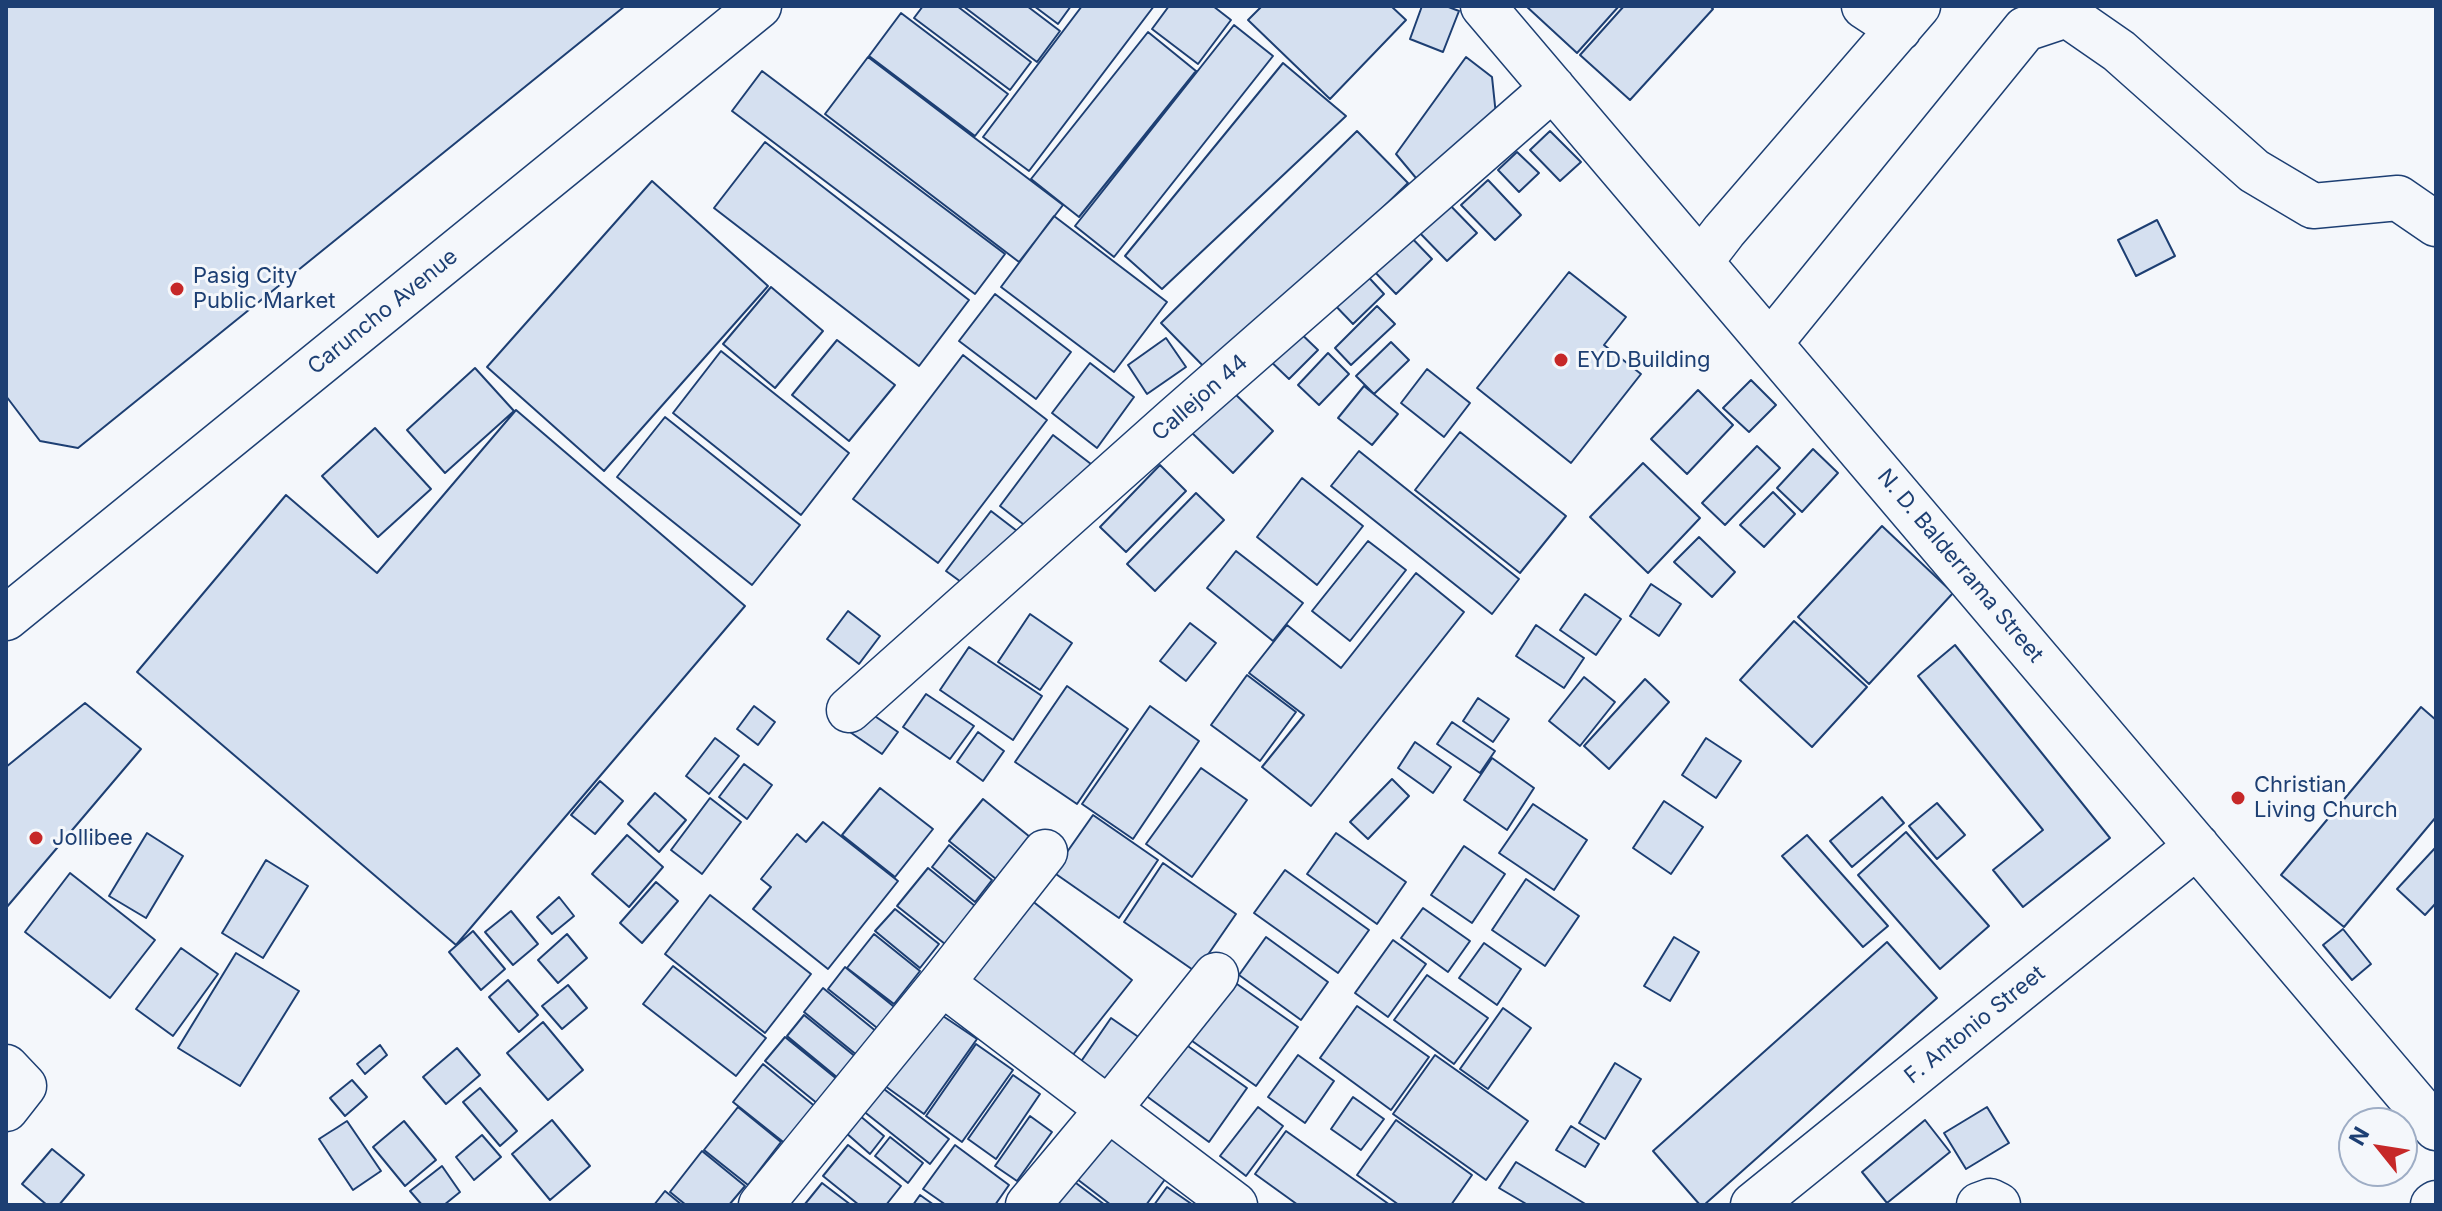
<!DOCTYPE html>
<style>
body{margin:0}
#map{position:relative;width:2442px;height:1211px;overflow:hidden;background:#f4f7fb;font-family:Inter,sans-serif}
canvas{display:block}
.frame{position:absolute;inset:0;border:8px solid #1d3f73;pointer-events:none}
.north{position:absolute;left:2338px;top:1107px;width:80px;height:80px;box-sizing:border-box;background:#f4f7fb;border:2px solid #9eadc5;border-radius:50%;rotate:300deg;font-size:22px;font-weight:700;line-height:32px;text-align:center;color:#1d3f73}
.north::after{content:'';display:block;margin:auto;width:28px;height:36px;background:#c62828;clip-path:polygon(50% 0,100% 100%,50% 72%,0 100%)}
</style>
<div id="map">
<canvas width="2442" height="1211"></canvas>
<div class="frame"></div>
<div class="north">N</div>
</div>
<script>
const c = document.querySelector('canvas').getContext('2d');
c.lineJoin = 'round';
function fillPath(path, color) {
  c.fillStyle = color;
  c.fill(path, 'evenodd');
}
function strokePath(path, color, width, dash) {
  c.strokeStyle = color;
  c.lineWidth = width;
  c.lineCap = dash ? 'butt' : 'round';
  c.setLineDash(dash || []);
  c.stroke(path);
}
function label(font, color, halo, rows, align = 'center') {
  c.font = font + ' Inter,sans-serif';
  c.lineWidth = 6;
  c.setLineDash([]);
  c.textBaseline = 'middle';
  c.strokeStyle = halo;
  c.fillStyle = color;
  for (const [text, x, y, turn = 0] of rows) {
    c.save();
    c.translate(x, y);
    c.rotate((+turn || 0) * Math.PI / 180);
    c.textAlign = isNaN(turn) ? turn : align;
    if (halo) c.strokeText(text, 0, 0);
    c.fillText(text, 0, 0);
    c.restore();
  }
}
const building = new Path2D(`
 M6,6H625L78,448L40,441L6,396Z
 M923,6H957L1031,62L1010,90L914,18Z
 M963,6H1027L1060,31L1037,62Z
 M1034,6H1071L1058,24Z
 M1082,6H1154L1029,171L983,137Z
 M1169,6H1213L1231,20L1198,64L1152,29Z
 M1262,6H1391L1406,20L1330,99L1248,20Z
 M1422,6H1446L1459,11L1443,52L1410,39Z
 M1526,6H1619L1577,53Z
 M1624,6H1710L1713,9L1630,100L1580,55Z
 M901,13L1008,94L975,136L869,56Z
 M1234,25L1273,56L1114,257L1075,226Z
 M1148,32L1196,71L1079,217L1031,179Z
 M868,57L1063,205L1019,262L825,114Z
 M1466,57L1492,77L1496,115L1421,184L1396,154Z
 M1283,63L1346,116L1162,289L1125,256Z
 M762,71L1005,254L975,294L732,111Z
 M1357,131L1408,183L1212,375L1161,323Z
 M1550,131L1581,162L1560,181L1530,150Z
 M765,142L969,300L919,366L714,208Z
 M1517,152L1539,173L1519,192L1498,170Z
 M1488,180L1521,215L1495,240L1461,205Z
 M652,181L768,286L604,471L487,367Z
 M1445,200L1477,233L1447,261L1416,229Z
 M1054,216L1167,302L1114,372L1001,287Z
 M2157,220L2175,256L2136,276L2118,240Z
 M1407,233L1432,259L1396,294L1371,268Z
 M1362,270L1384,294L1353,324L1330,300Z
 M1569,272L1626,317L1604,345L1641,374L1571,463L1477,388Z
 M771,287L823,331L775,388L723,344Z
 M995,294L1071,352L1036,399L959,341Z
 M1377,306L1395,324L1351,365L1335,348Z
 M1291,324L1318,350L1289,379L1263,354Z
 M1166,338L1186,367L1147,394L1128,365Z
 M837,340L895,385L849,441L792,395Z
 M1391,342L1409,360L1374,394L1356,376Z
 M721,351L849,453L801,515L673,413Z
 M1328,353L1349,374L1319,405L1298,385Z
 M963,355L1047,420L938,563L853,499Z
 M1090,363L1134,397L1097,448L1052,413Z
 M475,368L514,411L445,473L407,430Z
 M1427,369L1470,403L1444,437L1401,403Z
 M1751,380L1776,405L1749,432L1723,408Z
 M1364,386L1398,414L1372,445L1338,418Z
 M1228,387L1273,431L1233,473L1188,429Z
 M1698,390L1733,425L1687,474L1651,439Z
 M516,410L745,606L456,945L137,672L286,495L377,573Z
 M665,417L800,525L752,585L617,477Z
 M375,428L431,489L378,537L322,476Z
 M1460,432L1566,516L1520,573L1415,490Z
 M1053,435L1091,464L1037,535L1000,506Z
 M1757,446L1780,468L1725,525L1702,503Z
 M1813,449L1838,473L1802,512L1777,488Z
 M1359,451L1519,579L1492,614L1331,486Z
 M1643,463L1700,518L1648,573L1590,517Z
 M1160,465L1186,491L1126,552L1100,527Z
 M1302,478L1363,526L1317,585L1257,537Z
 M1773,492L1795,514L1764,547L1740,525Z
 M1196,493L1224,520L1155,591L1127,564Z
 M991,511L1017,531L972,590L946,571Z
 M1882,526L1953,593L1869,684L1798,617Z
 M1699,537L1735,572L1712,597L1674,562Z
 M1368,541L1406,570L1350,641L1312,611Z
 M1236,551L1303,603L1273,641L1207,588Z
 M1416,573L1464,612L1311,806L1262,767L1304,715L1249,673L1287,625L1341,668Z
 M1651,584L1681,604L1659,636L1630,616Z
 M1585,594L1621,619L1596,655L1560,630Z
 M848,611L880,636L859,664L827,639Z
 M1030,614L1072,643L1040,690L998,662Z
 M1794,621L1867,687L1812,747L1740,680Z
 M1190,623L1216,643L1186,681L1160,661Z
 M1536,625L1584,658L1564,688L1516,656Z
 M1955,645L2110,838L2023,907L1993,870L2043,830L1918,676Z
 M969,647L1042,696L1013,740L940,690Z
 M1247,675L1296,712L1260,761L1211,725Z
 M1584,677L1615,702L1580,746L1549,721Z
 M1645,679L1669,702L1609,769L1584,746Z
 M1067,686L1128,729L1077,804L1015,762Z
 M926,694L974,726L950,759L903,727Z
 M1478,698L1509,719L1493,742L1463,721Z
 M85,703L141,749L6,908V767Z
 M754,706L775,722L758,745L737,729Z
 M1150,706L1199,741L1133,839L1082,804Z
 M2421,707L2436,720V817L2344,927L2281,875Z
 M863,708L898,732L882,754L847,730Z
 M1452,722L1495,751L1480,773L1437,744Z
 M978,732L1004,751L983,781L957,762Z
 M715,738L739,756L709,794L686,776Z
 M1706,738L1741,761L1716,798L1682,775Z
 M1415,742L1451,767L1433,793L1398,768Z
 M1492,758L1534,788L1507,830L1464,800Z
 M744,764L772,785L747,819L719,797Z
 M1201,768L1247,800L1192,877L1146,844Z
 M1392,779L1409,796L1368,839L1350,822Z
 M600,781L623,801L595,834L571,815Z
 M880,788L933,829L895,877L842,835Z
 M655,793L686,820L659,852L628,824Z
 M1882,797L1904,823L1852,867L1830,841Z
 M710,798L741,822L702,874L671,850Z
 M983,799L1030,837L996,879L949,841Z
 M1664,801L1703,827L1671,874L1633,848Z
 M1937,803L1965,835L1937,859L1909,826Z
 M1533,804L1587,840L1554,890L1499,853Z
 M1093,815L1158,860L1119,918L1053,872Z
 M823,822L898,881L828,969L753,909L771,887L761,879L797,834L806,842Z
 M1906,832L1989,926L1940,969L1858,875Z
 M147,833L183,856L146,918L109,896Z
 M1336,833L1406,882L1377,924L1307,874Z
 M627,835L663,867L629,907L592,874Z
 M1807,835L1888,926L1863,947L1782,856Z
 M949,845L992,880L975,902L932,867Z
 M1464,846L1505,874L1472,923L1431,895Z
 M2436,847V903L2425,915L2397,889Z
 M266,860L308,886L263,958L222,933Z
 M1163,863L1236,914L1196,972L1124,922Z
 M928,868L975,906L945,944L897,906Z
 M1285,870L1369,930L1338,973L1254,913Z
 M70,873L155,940L110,998L25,932Z
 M1526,879L1579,916L1545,966L1492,930Z
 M656,882L678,901L642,943L620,923Z
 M710,895L811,974L765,1033L665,954Z
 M1026,896L1132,980L1068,1061L962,978Z
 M559,897L574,916L552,934L537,917Z
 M1423,908L1470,941L1448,972L1401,938Z
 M895,909L939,944L920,968L875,931Z
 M511,911L538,944L513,965L485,932Z
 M2343,929L2371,964L2352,980L2323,945Z
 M473,931L505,969L481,990L449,952Z
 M567,934L587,958L558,983L538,960Z
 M874,934L920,971L894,1004L847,968Z
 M1266,937L1328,982L1301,1020L1239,975Z
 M1674,937L1699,952L1670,1001L1644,986Z
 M1393,940L1426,964L1388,1017L1355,993Z
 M1887,942L1937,998L1704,1205H1700L1653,1151Z
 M1484,943L1521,969L1497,1005L1459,978Z
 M181,948L218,974L173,1036L136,1009Z
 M236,953L299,991L240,1086L178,1048Z
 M673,966L766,1038L736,1076L643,1004Z
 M845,967L898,1010L881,1031L828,989Z
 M1427,975L1488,1018L1454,1064L1394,1020Z
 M1227,977L1298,1027L1256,1086L1185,1036Z
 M508,980L538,1015L519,1032L489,997Z
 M568,985L587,1008L562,1029L542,1006Z
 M823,988L877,1032L858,1056L804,1012Z
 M1357,1006L1429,1057L1391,1110L1320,1058Z
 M1503,1008L1531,1028L1488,1089L1460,1069Z
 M937,1012L977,1039L924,1114L885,1086Z
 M804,1015L862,1062L844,1083L787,1036Z
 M1111,1018L1140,1038L1109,1083L1080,1063Z
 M543,1022L583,1070L548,1100L507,1053Z
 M785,1037L838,1080L818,1104L765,1061Z
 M1178,1039L1247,1088L1209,1142L1141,1092Z
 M976,1044L1013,1070L962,1142L926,1116Z
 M380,1045L387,1055L365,1074L357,1064Z
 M457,1048L480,1075L446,1104L423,1077Z
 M1298,1055L1334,1081L1305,1123L1268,1097Z
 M1435,1055L1528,1121L1486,1180L1393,1114Z
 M1615,1063L1641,1079L1605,1139L1579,1123Z
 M763,1064L817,1108L787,1145L733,1102Z
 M1013,1075L1040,1094L996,1159L968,1139Z
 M352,1080L367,1097L345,1116L330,1098Z
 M880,1086L949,1139L930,1164L862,1110Z
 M480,1088L517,1131L500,1146L463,1102Z
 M1353,1097L1384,1119L1361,1150L1331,1129Z
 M738,1107L781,1142L748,1185L704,1150Z
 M1258,1107L1283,1126L1246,1176L1220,1156Z
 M1987,1107L2009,1143L1966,1169L1944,1133Z
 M859,1115L884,1136L870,1154L845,1132Z
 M1030,1116L1052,1132L1017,1181L995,1166Z
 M552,1120L590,1166L550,1200L512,1154Z
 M1396,1120L1472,1175L1451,1205H1399L1357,1175Z
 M1925,1120L1950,1152L1887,1203L1862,1172Z
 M347,1121L381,1171L353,1190L319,1139Z
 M404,1121L436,1160L405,1186L373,1147Z
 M1571,1126L1599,1144L1585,1167L1556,1150Z
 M1286,1131L1390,1205H1298L1255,1174Z
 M482,1135L501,1157L474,1180L456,1157Z
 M1109,1135L1166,1178L1146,1205H1111L1077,1179Z
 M890,1137L923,1163L908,1183L875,1156Z
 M848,1145L901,1186L886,1205H859L823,1176Z
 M955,1145L1009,1185L995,1205H946L923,1189Z
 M52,1149L84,1175L59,1205H47L22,1184Z
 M702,1151L745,1186L729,1205H686L670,1192Z
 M1516,1162L1587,1205H1528L1499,1188Z
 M442,1166L460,1192L444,1205H422L410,1191Z
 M1072,1180L1105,1205H1053Z
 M822,1183L851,1205L805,1204Z
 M1167,1187L1193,1205H1154Z
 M665,1191L682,1205H654Z
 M920,1195L934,1205H913Z`);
const minor = new Path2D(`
 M1483,6L2436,1128
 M1864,6L1899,29
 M1701,261L1724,231L1918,6
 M1770,343L2025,29L2067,15L2119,51L2254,171L2313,206L2398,198L2436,224
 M849,710L1175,419L1553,88
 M942,983L1235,1205
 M6,1067L24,1086L6,1109
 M761,1205L942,983L1045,852
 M1028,1205L1124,1090L1216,975
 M1753,1205L2197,846
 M1979,1205L1990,1201L1998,1205
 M2433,1205L2436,1203`);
const major = new Path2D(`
 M6,618L759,6`);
const markers = [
 [177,289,8,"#c62828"],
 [1561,360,8,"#c62828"],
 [2238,798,8,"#c62828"],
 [36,838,8,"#c62828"]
];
const poiNames = [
 ["Pasig City",193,276],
 ["Public Market",193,301],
 ["EYD Building",1577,360],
 ["Christian",2254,785],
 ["Living Church",2254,810],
 ["Jollibee",52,838]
];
const streetNames = [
 ["Caruncho Avenue",383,312,-39],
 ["Callejon 44",1200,398,-41],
 ["N. D. Balderrama Street",1960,566,50],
 ["F. Antonio Street",1975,1025,-39]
];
fillPath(building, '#d5e0f0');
strokePath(building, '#1d3f73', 2);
strokePath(minor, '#1d3f73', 47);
strokePath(major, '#1d3f73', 47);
strokePath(minor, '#f4f7fb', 44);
strokePath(major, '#f4f7fb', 44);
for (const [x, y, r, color] of markers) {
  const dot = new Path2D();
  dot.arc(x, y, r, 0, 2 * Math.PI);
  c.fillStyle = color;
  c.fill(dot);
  strokePath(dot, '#f4f7fb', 3);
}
label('22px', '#1d3f73', '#f4f7fb', poiNames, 'left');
label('22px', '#1d3f73', '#f4f7fb', streetNames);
</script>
